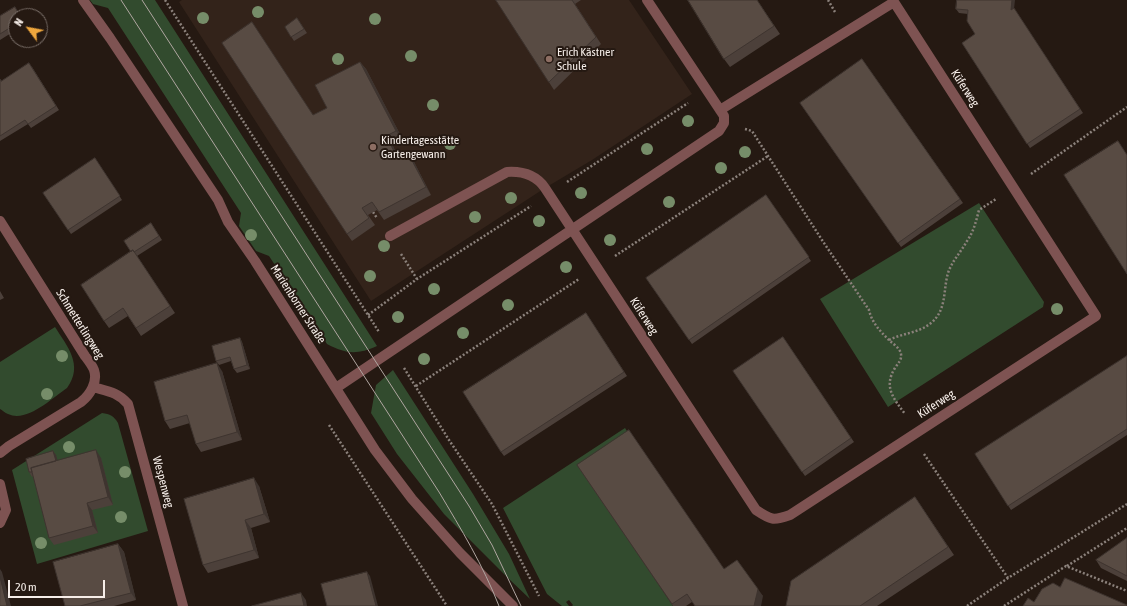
<!DOCTYPE html>
<meta charset="utf-8">
<style>
body{margin:0}
#map{position:relative;width:1127px;height:606px;overflow:hidden;background:#251912;font-family:"Asap Condensed",sans-serif}
canvas{display:block}
.north{position:absolute;left:8px;top:8px;width:40px;height:40px;box-sizing:border-box;background:#251912;border:1px solid #796e68;border-radius:50%;rotate:302deg;font-size:11px;font-weight:700;line-height:16px;text-align:center;color:#f6eee9}
.north::after{content:'';display:block;margin:auto;width:14px;height:18px;background:#efa73d;clip-path:polygon(50% 0,100% 100%,50% 72%,0 100%)}
.scale{position:absolute;left:8px;top:580px;width:97px;height:18px;box-sizing:border-box;border:2px solid #f6eee9;border-top:0;padding-left:5px;font-size:12px;line-height:14px;white-space:nowrap;color:#f6eee9;-webkit-text-stroke:3px #251912;paint-order:stroke}
</style>
<div id="map">
<canvas width="1127" height="606"></canvas>
<div class="north">N</div>
<div class="scale">20 m</div>
</div>
<script>
const c = document.querySelector('canvas').getContext('2d');
c.lineJoin = 'round';
function fillPath(path, color) {
  c.fillStyle = color;
  c.fill(path, 'evenodd');
}
function strokePath(path, color, width, dash) {
  c.strokeStyle = color;
  c.lineWidth = width;
  c.lineCap = dash ? 'butt' : 'round';
  c.setLineDash(dash || []);
  c.stroke(path);
}
function label(font, color, halo, rows, align = 'center') {
  c.font = font + ' "Asap Condensed",sans-serif';
  c.lineWidth = 4;
  c.setLineDash([]);
  c.textBaseline = 'middle';
  c.strokeStyle = halo;
  c.fillStyle = color;
  for (const [text, x, y, turn = 0] of rows) {
    c.save();
    c.translate(x, y);
    c.rotate((+turn || 0) * Math.PI / 180);
    c.textAlign = isNaN(turn) ? turn : align;
    if (halo) c.strokeText(text, 0, 0);
    c.fillText(text, 0, 0);
    c.restore();
  }
}
const education = new Path2D(`
 M182,0H629L692,94L592,160L545,188L371,301L179,2Z`);
const green = new Path2D(`
 M90,0H155L377,346C357,355 346,354 327,344L269,256L256,251L239,226L241,213L108,8L93,4Z
 M979,203L1044,302L1043,307L888,407L820,299Z
 M55,327C67,346 84,365 67,388C52,398 27,423 8,414C5,413 2,410 0,409V362Z
 M393,370L473,494L509,554L530,599L509,579L444,514L397,454L371,413L376,385Z
 M102,413C110,414 114,416 118,423L148,531L37,564L12,470Z
 M625,428L632,439L583,473L673,606H572L573,605L569,600L566,602L569,606H562L547,594L503,508Z`);
const path = new Path2D(`
 M165,0L379,332
 M828,0L835,12
 M745,129L752,131L822,240L869,310C872,323 880,331 889,340C893,344 900,348 901,354C902,360 898,363 895,368C883,387 894,399 905,414
 M1031,174L1127,107
 M567,182L688,103
 M373,212L377,218
 M401,254L417,279
 M615,256L768,156
 M368,315L417,279L531,206
 M889,340C903,333 919,333 931,323C947,310 943,290 948,273C952,261 961,252 967,241C974,231 976,221 979,210L996,199
 M404,368L449,440L492,504L539,596
 M416,386L579,279
 M329,425L447,606
 M924,454L1008,578
 M1067,566L1127,528
 M967,606L1008,578L1127,504
 M1004,606L1066,566L1127,591`);
const minor = new Path2D(`
 M83,0L110,38L218,200L228,222L255,261L375,450L412,499L460,553L513,606
 M0,221L85,356C88,360 92,365 94,370C98,382 90,395 81,402L9,446L0,453
 M390,236L507,172C523,171 536,175 545,188L756,510C771,520 773,521 790,515L1096,316L894,2L720,110
 M93,387C107,391 118,392 128,404L183,606
 M336,388L719,131L724,123V116L647,0
 M0,484L6,510L0,523`);
const tram = new Path2D(`
 M121,0L439,492C461,529 483,565 499,606
 M142,0L469,506L492,545L521,606`);
const trees = [
 [258,12],
 [203,18],
 [375,19],
 [411,56],
 [338,59],
 [433,105],
 [688,121],
 [450,144],
 [647,149],
 [745,152],
 [721,168],
 [581,193],
 [511,198],
 [669,202],
 [475,217],
 [539,221],
 [251,235],
 [610,240],
 [384,246],
 [566,267],
 [370,276],
 [434,289],
 [508,305],
 [1057,309],
 [398,317],
 [463,333],
 [62,356],
 [424,359],
 [47,394],
 [69,447],
 [125,472],
 [121,517],
 [41,543]
];
const wall = new Path2D(`
 M496,0H581L575,4L601,44L554,90Z
 M757,0L780,34L730,67L724,59Z
 M956,9H1014L1083,113L1030,148L962,43L975,34L968,14L959,13Z
 M0,16H16V30L0,40Z
 M297,18L307,33L294,41L285,27Z
 M862,59L963,203L901,247L800,103Z
 M360,62L366,69L402,138L392,144L398,157L413,160L431,195L384,220L377,210L368,215L375,225L352,241L347,234L313,115L327,108Z
 M32,67L59,110L31,128L28,124L0,141V79L1,81Z
 M95,158L122,200L71,234L43,193Z
 M766,195L811,261L692,344L646,278Z
 M151,223L162,240L137,256L175,313L141,336L128,316L109,328L104,321L131,252Z
 M0,291L4,298L0,300Z
 M586,313L627,376L504,456L501,452Z
 M783,337L854,442L805,476L733,371Z
 M240,338L242,342L250,369L237,373L234,369L231,361L219,365L216,361Z
 M1127,356V435L1011,510L975,454Z
 M222,371L242,440L201,452L196,444L190,423L170,429L165,421Z
 M53,451L56,455L57,461L101,458L113,505L92,510L98,533L54,545L49,538L33,476L32,477L29,472Z
 M577,465L724,569L763,596L692,602L686,606H673Z
 M259,486L270,522L251,528L259,558L208,573L203,565Z
 M915,497L954,555L877,606H786Z
 M1127,538V581L1101,568L1096,560Z
 M118,544L124,552L136,600L114,606H65Z`);
const shadedWall = new Path2D(`
 M1012,0H1015L1014,9L1083,113L1014,9L1011,10Z
 M360,62L366,69L402,138L396,131Z
 M386,136L392,144L402,165L397,157Z
 M408,153L413,160L431,195L426,187Z
 M240,338L242,342L250,369L247,365Z
 M217,363L222,371L242,440L237,432Z
 M96,450L101,458L113,505L108,497Z
 M53,451L56,455L60,469L57,465Z
 M254,478L259,486L270,522L264,514Z
 M87,503L92,510L98,533L93,526Z
 M245,520L251,528L259,558L254,550Z
 M118,544L124,552L136,600L131,593Z
 M0,569L2,572L11,606H7L0,577Z
 M367,572L370,576L378,606H376Z
 M758,589L763,596L761,606H754Z
 M301,593L306,600L307,606H304Z`);
const building = new Path2D(`
 M496,0H572L596,37L549,82Z
 M688,0H757L774,26L724,59Z
 M957,0H1012L1011,10L1014,8L1080,109L1027,144L962,43L975,34L967,21L968,10L956,9Z
 M15,7L20,16H16V24L0,34V16Z
 M297,18L304,29L291,37L285,27Z
 M252,22L313,115L327,108L315,85L360,62L396,131L386,136L397,157L408,153L426,187L379,212L372,202L362,208L369,218L347,234L222,43Z
 M862,59L960,199L898,243L800,103Z
 M29,63L56,106L28,124L25,120L0,136V79L1,81Z
 M1118,141L1127,155V274L1064,175Z
 M95,158L120,196L68,230L43,193Z
 M766,195L809,257L689,340L646,278Z
 M151,223L159,236L134,252L133,250L131,252L124,241Z
 M133,250L170,306L136,328L123,308L104,321L81,285Z
 M586,313L624,372L501,452L463,392Z
 M783,337L851,438L802,472L733,371Z
 M240,338L247,365L234,369L230,357L216,361L212,346Z
 M1127,356V429L1008,506L975,454Z
 M217,363L237,432L196,444L187,415L165,421L154,382Z
 M629,430L724,569L737,560L758,589L754,606H695L687,594L672,604L577,465Z
 M96,450L108,497L87,503L93,526L49,538L31,468Z
 M53,451L56,461L31,468L32,472H29L26,459Z
 M254,478L264,514L245,520L254,550L203,565L184,499Z
 M915,497L948,547L860,606H786L791,581Z
 M1127,538V576L1096,560Z
 M118,544L131,593L80,606H65L53,562Z
 M367,572L376,606H327L321,584Z
 M0,577L7,606H0Z
 M1065,578L1127,605V606H1023L1028,598L1034,602L1042,589L1053,583L1060,587Z
 M301,593L304,606H252Z`);
const markers = [
 [549,59,4,"#8d6e63"],
 [373,147,4,"#8d6e63"]
];
const poiNames = [
 ["Erich Kästner",557,52],
 ["Schule",557,66],
 ["Kindertagesstätte",381,140],
 ["Gartengewann",381,154]
];
const streetNames = [
 ["Küferweg",965,88,57],
 ["Marienborner Straße",298,304,57],
 ["Küferweg",644,316,57],
 ["Schmetterlingweg",80,324,58],
 ["Küferweg",936,404,-33],
 ["Wespenweg",163,482,75]
];
fillPath(education, '#33231a');
fillPath(green, '#324b2e');
strokePath(path, '#8b817b', 2.5, [2, 2]);
strokePath(minor, '#7e5352', 10);
strokePath(tram, '#b0a6a1', 1);
c.fillStyle = '#768d69';
for (const [x, y] of trees) {
  c.beginPath();
  c.arc(x, y, 6, 0, 2 * Math.PI);
  c.fill();
}
fillPath(wall, '#4c403a');
fillPath(shadedWall, '#3e342f');
fillPath(building, '#584b43');
strokePath(building, '#3e342f', 1);
for (const [x, y, r, color] of markers) {
  const dot = new Path2D();
  dot.arc(x, y, r, 0, 2 * Math.PI);
  c.fillStyle = color;
  c.fill(dot);
  strokePath(dot, '#251912', 1.5);
}
label('12px', '#f6eee9', '#251912', poiNames, 'left');
label('12px', '#f6eee9', '#251912', streetNames);
</script>
